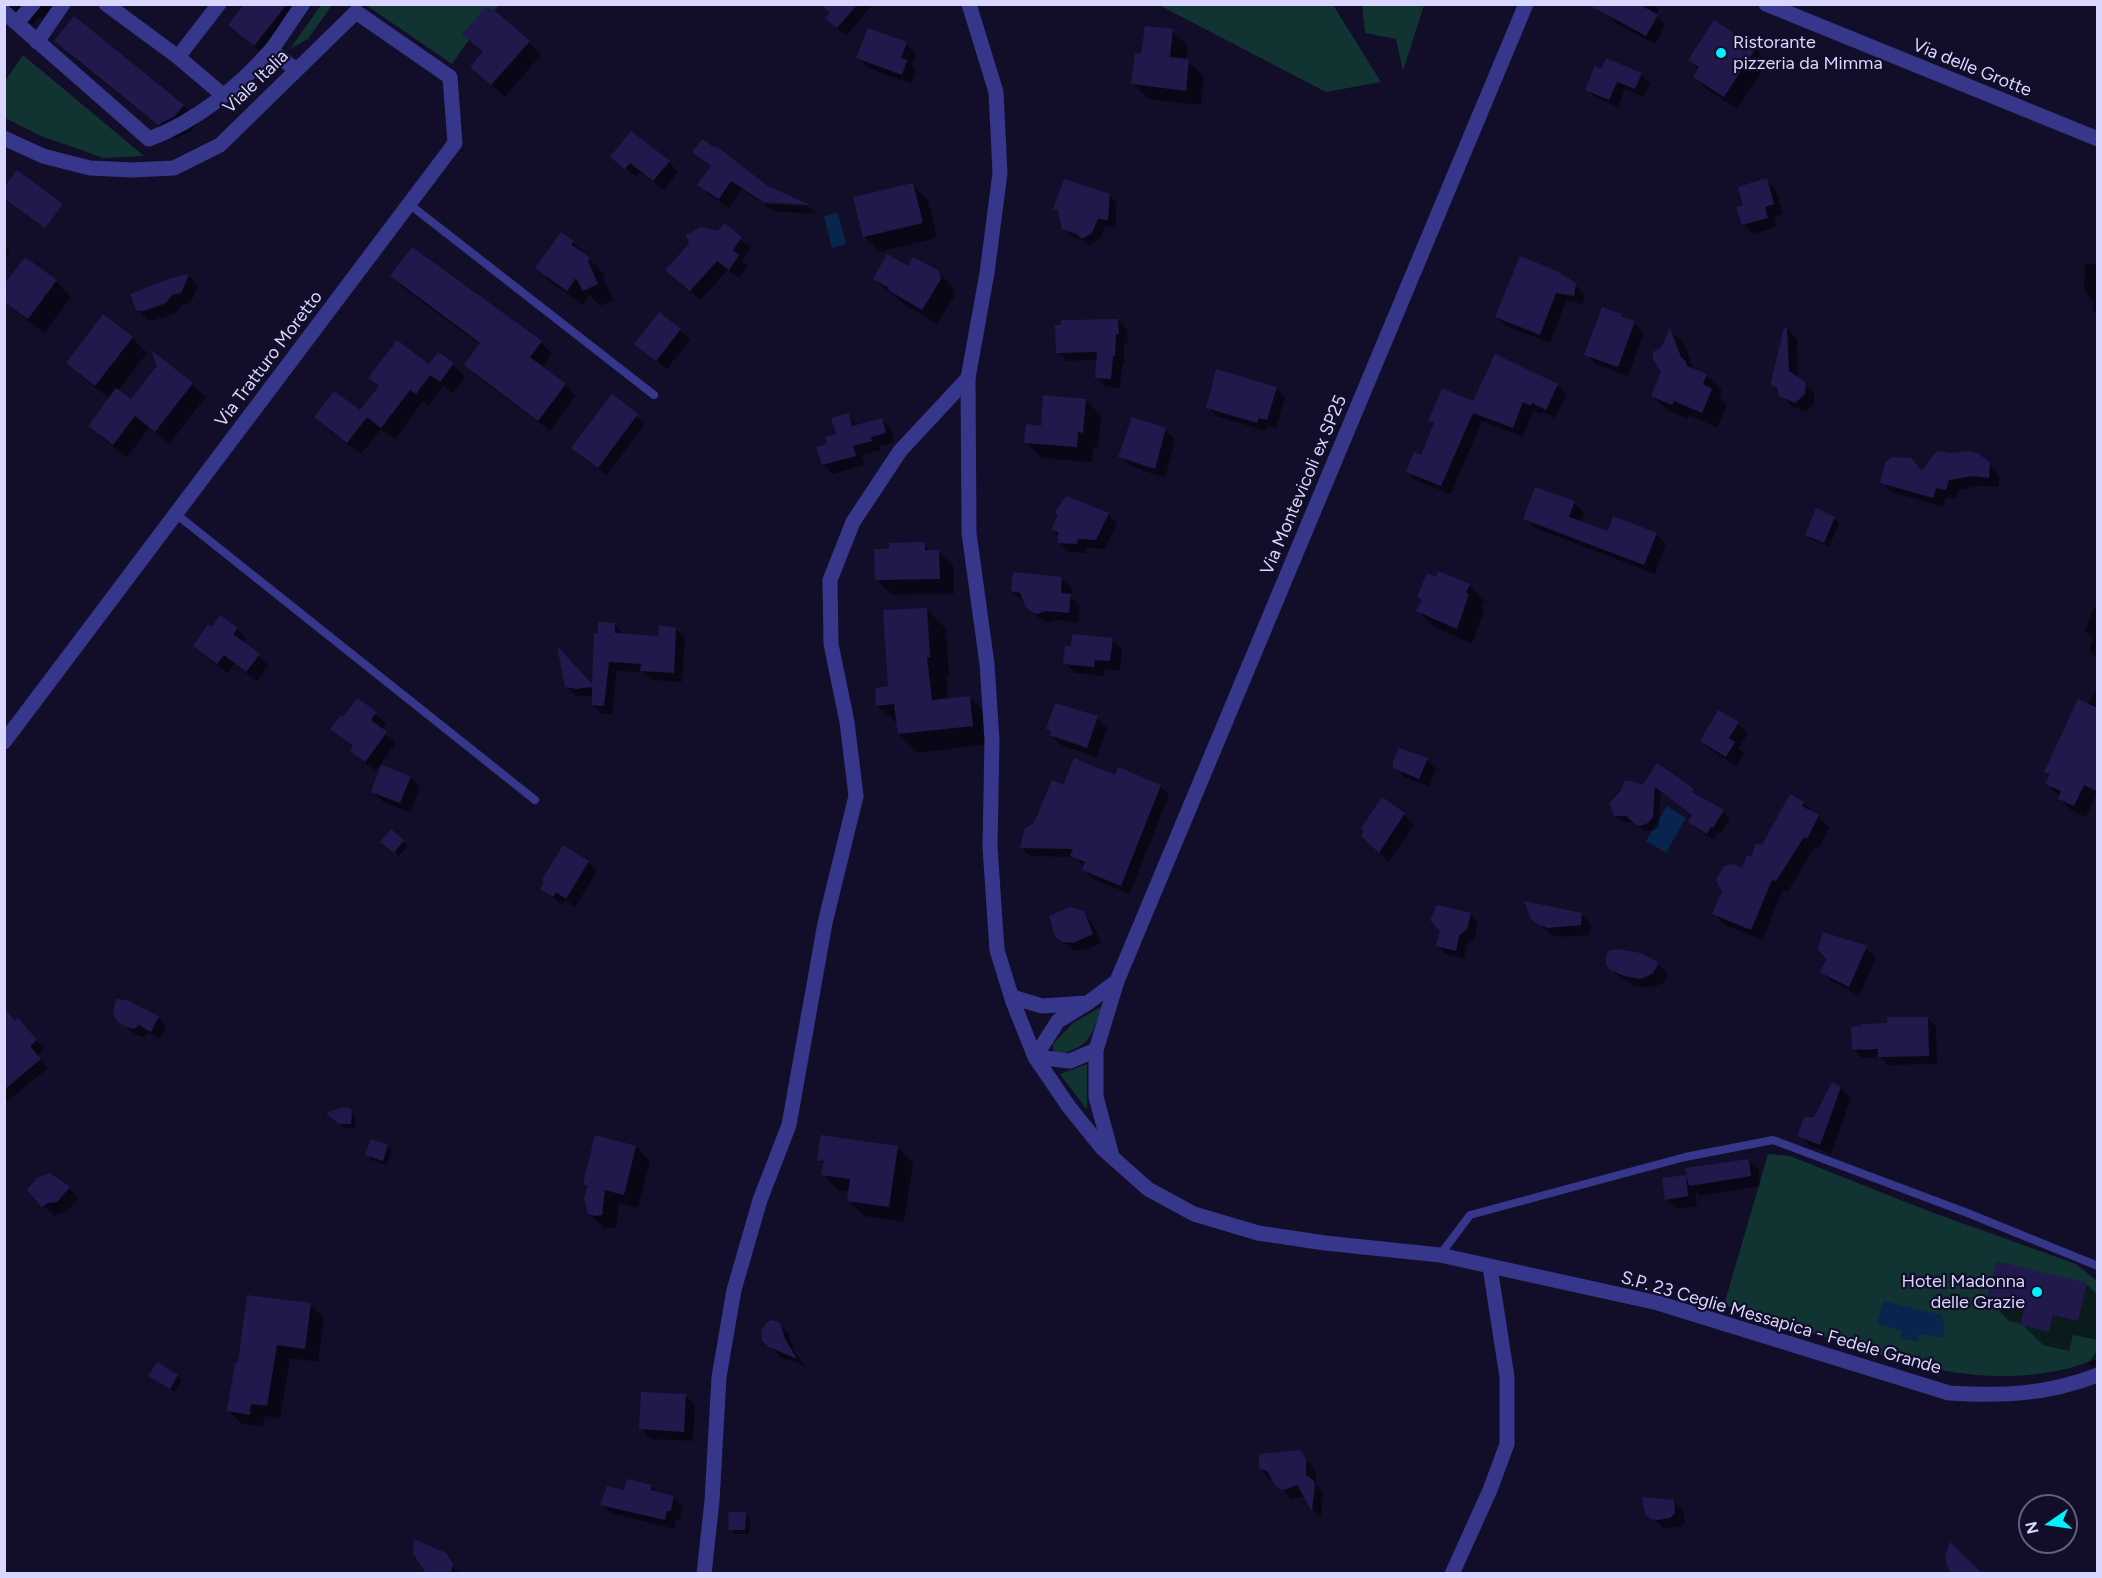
<!DOCTYPE html>
<style>
body{margin:0}
#map{position:relative;width:2102px;height:1578px;overflow:hidden;background:#120e29;font-family:Figtree,sans-serif}
canvas{display:block}
.frame{position:absolute;inset:0;border:6px solid #d9d6ff;pointer-events:none}
.north{position:absolute;left:2018px;top:1494px;width:60px;height:60px;box-sizing:border-box;background:#120e29;border:2px solid #625e7f;border-radius:50%;rotate:257deg;font-size:16px;font-weight:700;line-height:24px;text-align:center;color:#d9d6ff}
.north::after{content:'';display:block;margin:auto;width:21px;height:27px;background:#02f0ff;clip-path:polygon(50% 0,100% 100%,50% 72%,0 100%)}
</style>
<div id="map">
<canvas width="2102" height="1578"></canvas>
<div class="frame"></div>
<div class="north">N</div>
</div>
<script>
const c = document.querySelector('canvas').getContext('2d');
c.lineJoin = 'round';
function fillPath(path, color) {
  c.fillStyle = color;
  c.fill(path, 'evenodd');
}
function strokePath(path, color, width, dash) {
  c.strokeStyle = color;
  c.lineWidth = width;
  c.lineCap = dash ? 'butt' : 'round';
  c.setLineDash(dash || []);
  c.stroke(path);
}
function label(font, color, halo, rows, align = 'center') {
  c.font = font + ' Figtree,sans-serif';
  c.lineWidth = 4.5;
  c.setLineDash([]);
  c.textBaseline = 'middle';
  c.strokeStyle = halo;
  c.fillStyle = color;
  for (const [text, x, y, turn = 0] of rows) {
    c.save();
    c.translate(x, y);
    c.rotate((+turn || 0) * Math.PI / 180);
    c.textAlign = isNaN(turn) ? turn : align;
    if (halo) c.strokeText(text, 0, 0);
    c.fillText(text, 0, 0);
    c.restore();
  }
}
const green = new Path2D(`
 M321,5H332L308,39L290,49Z
 M366,5H499L475,31L452,64Z
 M1159,5H1333L1381,82L1326,92Z
 M1362,5H1424L1403,71L1396,39L1365,33Z
 M23,55L144,156L104,158L41,136L5,118V81Z
 M1102,1006C1090,1039 1091,1046 1054,1056L1053,1044L1073,1023Z
 M1087,1064V1110L1060,1074Z
 M1768,1154L1790,1156L1923,1209L2076,1264L2097,1281V1359C2008,1393 1929,1371 1842,1343C1803,1330 1763,1317 1724,1305Z`);
const water = new Path2D(`
 M838,213L846,244L832,248L824,216Z
 M1667,806L1686,818L1666,853L1646,841Z
 M1883,1301L1941,1315L1945,1327L1943,1338L1919,1334L1917,1342L1901,1338L1902,1331L1877,1324Z`);
const shadow = new Path2D(`
 M4,4H52L53,6L42,20L39,17L33,25L26,23Z
 M246,4H314L270,60L230,25Z
 M822,4H873L846,36L836,27L831,14Z
 M1612,4H1655L1659,9L1656,15L1665,25L1655,44L1615,23L1607,14Z
 M74,18L183,106L199,121L191,131L175,139L71,56L56,41Z
 M1172,31L1188,46L1186,60L1204,76L1201,105L1148,99L1133,83L1142,56Z
 M529,42L541,55L505,97L485,80Z
 M906,44L916,54L912,66L916,71L912,84L868,68L858,58Z
 M1755,49L1768,62L1737,109L1708,90L1695,77L1699,70L1690,60Z
 M1641,74L1650,83L1644,97L1625,89L1618,107L1596,98L1587,90Z
 M694,152L807,205L816,214L774,211L763,204L802,206L798,203L758,201L741,189L729,208L709,194L699,185L711,167Z
 M612,157L669,162L678,172L664,190L640,172L636,177Z
 M1766,180L1776,190L1783,214L1774,217L1777,227L1753,234L1743,224Z
 M913,185L928,200L937,238L879,252L864,236Z
 M1109,195L1117,203L1115,227L1106,226L1099,240L1090,246L1085,241L1071,236L1063,228L1060,213L1055,209Z
 M724,225L751,248L742,261L748,266L739,278L728,270L700,300L677,280Z
 M561,234L573,242L605,275L603,277L613,300L600,306L590,295L583,305L552,283L537,268Z
 M4,245L10,251L4,257Z
 M2085,264H2098V315L2092,309L2093,301L2084,291Z
 M909,268L938,272L954,288L955,295L937,324L905,305L874,279Z
 M188,275L198,285L191,303L182,305L176,313L154,320H148L137,309Z
 M392,276L541,342L552,354L542,368L565,385L576,396L550,431L477,376L466,365L480,345L403,288Z
 M56,281L71,297L44,333L4,302Z
 M1575,284L1584,294L1583,304L1566,301L1550,343L1506,326L1497,317Z
 M1621,315L1625,320L1634,323L1644,333L1628,376L1596,364L1586,354Z
 M1118,320L1127,329L1128,343H1124V365H1122L1120,388L1106,387L1096,377L1098,360L1067,361L1058,352Z
 M1787,329L1797,339L1798,379L1814,392V404L1806,412L1791,406L1771,384Z
 M680,330L690,340L667,369L636,344Z
 M1671,331L1685,345L1694,371L1706,375L1722,390L1719,397L1727,405L1717,428L1689,415L1688,419L1668,411L1652,395L1662,372L1663,348Z
 M132,338L147,353L118,391L131,402L158,367L154,355L192,384L206,397L169,444L149,428L127,457L103,439L90,425L110,399L83,378L68,363Z
 M453,364L465,377L453,394L443,386L429,406L423,401L395,440L381,429L361,454L329,430L316,417L360,412L380,388L370,378L430,366Z
 M1557,385L1567,395L1555,418L1542,412L1540,414L1533,410L1523,437L1482,421L1451,494L1417,481L1407,471L1422,457L1435,425L1430,420L1473,403Z
 M1276,388L1285,397L1276,428L1267,426L1266,431L1216,416L1207,407Z
 M612,396L645,424L607,475L581,456Z
 M1086,400L1101,416L1098,447H1093L1092,462L1041,458L1026,442L1042,427Z
 M848,415L858,426L881,419L891,429L894,442L879,446L881,450L862,455L865,465L832,474L823,464L829,445L838,435Z
 M1165,430L1175,440L1165,478L1130,466L1120,456Z
 M1989,464L1999,475V487L1978,486L1959,490L1956,499L1946,497L1943,507L1892,492L1882,482L1923,473Z
 M1574,503L1584,513L1581,522L1609,533L1656,534L1666,544L1655,574L1535,528L1525,518Z
 M1108,514L1117,523L1105,549L1087,548L1086,553L1069,552L1059,543V537L1052,530Z
 M1834,518L1839,523L1829,547L1811,539L1807,535Z
 M924,544L932,552H939L954,567V594L892,595L876,579L891,550Z
 M1062,579L1072,589L1071,597L1080,606L1078,623L1057,620L1048,623L1038,617L1027,606L1025,601H1022L1012,591Z
 M1437,579L1469,585L1484,601L1481,608L1484,611L1472,644L1433,626L1418,611L1423,601L1419,597Z
 M2094,607L2098,608V660L2089,651L2093,639L2085,631Z
 M927,609L946,629L949,676H946L948,700L969,697L989,716L992,744L918,753L899,734L898,724L877,706L890,687Z
 M615,624L624,635L660,637L676,629L685,638L682,682L651,680L643,672L617,671L612,714H602L593,705L594,696H576L567,687H594Z
 M213,629H237L246,639L243,643L269,665L257,681L234,664L228,673L205,656L195,646Z
 M1112,639L1122,649L1120,671L1104,669V676L1075,673L1065,663Z
 M2095,691L2098,692V797L2096,796L2086,817L2072,811L2060,799L2059,796L2047,784L2051,776L2046,772L2088,705Z
 M358,700L386,723L381,730L396,743L376,771L362,761L352,751L354,748L332,729L343,719Z
 M1056,705L1097,718L1107,728L1097,757L1061,745L1051,735L1052,733L1048,729Z
 M1738,723L1748,733L1739,748L1744,753L1737,766L1712,751L1702,741Z
 M1427,760L1436,769L1429,787L1404,777L1395,767Z
 M1657,765L1730,818L1721,834L1718,833L1714,840L1697,829L1690,822L1694,816L1661,792L1659,825L1655,830L1644,831L1634,823L1623,822L1615,815L1643,786Z
 M410,777L420,787L410,812L383,802L373,792Z
 M1115,777L1160,786L1169,795L1130,894L1093,879L1084,870L1085,867L1073,857L1030,856L1022,848L1035,824L1064,787Z
 M1382,799L1404,815L1414,825L1389,862L1363,836Z
 M1803,803L1830,828L1818,849L1815,847L1788,891L1783,890L1762,940L1725,925L1714,914L1742,870Z
 M403,841L408,846L399,856L387,846Z
 M588,862L597,871L575,907L566,900L562,905L542,889Z
 M1083,913L1092,922L1101,943L1083,951L1073,950L1057,936Z
 M1470,914L1478,923L1475,938L1467,944L1464,958L1446,954L1438,946L1441,930Z
 M1581,914L1591,924L1590,935L1558,937L1550,934L1533,919Z
 M1866,948L1876,958L1859,996L1831,981L1821,971Z
 M1658,964L1668,974L1663,983L1651,988L1635,986L1622,979L1611,969Z
 M4,1010L15,1022L18,1020L44,1048L37,1055L48,1068L4,1104Z
 M158,1018L166,1026L160,1039L149,1033L143,1037L134,1034L125,1025Z
 M1928,1018L1936,1026L1937,1064L1888,1065L1880,1057L1862,1058L1854,1050L1889,1024Z
 M1841,1088L1851,1098L1831,1154L1809,1145L1799,1135Z
 M348,1109L356,1117L355,1128H345L332,1117Z
 M388,1146L392,1151L387,1165L371,1160L367,1155Z
 M636,1147L650,1161L638,1208L619,1203L616,1228H604L589,1214V1188L584,1184Z
 M898,1147L913,1163L904,1222L864,1216L849,1200L850,1192L838,1190L823,1174L825,1165L819,1159Z
 M1749,1160L1759,1170L1760,1186L1700,1196L1695,1191L1697,1206L1676,1209L1666,1199L1685,1176L1689,1180Z
 M50,1175L69,1188L79,1198L67,1211L59,1213L54,1216L29,1190Z
 M2086,1284L2098,1295V1340L2073,1335L2069,1351L2043,1345L2022,1324L2009,1321L1989,1300Z
 M310,1304L324,1318L318,1362L290,1358L280,1419L265,1416L263,1427L242,1424L229,1411L237,1365Z
 M779,1324L789,1334L794,1351L805,1366L781,1357L764,1341Z
 M2098,1349V1365L2092,1367L2088,1363Z
 M177,1376L182,1380L175,1392L155,1380Z
 M685,1395L695,1405L693,1441L651,1439L641,1429Z
 M1299,1452L1316,1471V1485L1323,1493L1321,1518L1313,1510L1305,1496L1291,1499L1274,1480L1270,1479L1260,1469Z
 M652,1486L660,1494L673,1497L683,1507L680,1520L676,1519L674,1529L611,1513L601,1504L626,1492Z
 M1673,1501L1683,1511L1685,1523L1681,1527L1663,1528L1647,1513Z
 M745,1514L750,1519L749,1534H735L730,1529Z
 M445,1555L451,1560H449L455,1571L458,1570L453,1562L461,1574H428Z`);
const building = new Path2D(`
 M244,4H287L254,46L228,25Z
 M820,4H858L837,28L825,18L830,13Z
 M1587,4H1639L1658,15L1646,36Z
 M485,8L493,9L530,41L491,85L470,67L483,52L462,34Z
 M74,16L184,105L175,116L158,125L54,41Z
 M1714,20L1756,48L1724,97L1693,77L1699,67L1688,60Z
 M1145,26L1173,29L1170,57L1189,59L1186,91L1131,84L1135,53L1141,54Z
 M868,28L907,42L901,58L907,60L902,75L856,58Z
 M1606,58L1642,73L1635,89L1617,82L1609,100L1585,90L1595,66L1601,69Z
 M631,131L670,161L653,181L630,163L625,169L610,157Z
 M702,139L715,148L716,146L768,186L808,204V205L763,202L731,181L719,199L697,185L711,166L692,152Z
 M17,170L63,204L45,228L4,198V187Z
 M1767,178L1774,204L1765,207L1768,218L1742,225L1736,207L1743,205L1738,187Z
 M1064,179L1110,194L1108,220L1098,219L1092,233L1082,239L1076,234L1062,229L1058,211L1053,209Z
 M913,183L923,223L863,237L853,197Z
 M724,223L742,237L733,250L739,255L729,270L717,261L690,291L665,270L689,244L686,235L700,227L718,231Z
 M561,232L574,241L571,244L590,258L588,261L598,284L583,291L576,278L567,291L535,268Z
 M412,247L542,341L530,357L566,384L538,421L464,365L480,343L390,276Z
 M887,254L908,266L913,257L939,271L941,279L922,310L888,290L889,288L873,279Z
 M1520,256L1557,271L1576,283L1574,296L1556,293L1540,335L1495,317Z
 M25,257L57,280L28,319L4,302V285Z
 M189,274L181,293L172,295L166,303L144,311L136,310L130,294L171,278Z
 M1602,307L1622,314L1621,316L1635,321L1618,367L1584,355Z
 M659,312L681,329L656,361L634,344Z
 M103,314L133,337L95,386L66,363Z
 M1118,319L1119,334H1116L1115,356H1113L1111,379L1095,378L1097,352L1056,353L1055,325H1061V320Z
 M1670,328L1681,357L1686,361L1687,366L1707,374L1703,384L1712,389L1702,413L1674,401L1672,405L1651,396L1661,372L1653,359V352L1662,347Z
 M1784,328H1787L1789,371L1804,381L1806,385L1805,394L1795,403L1779,396L1777,388L1770,385Z
 M397,340L429,364L438,352L454,363L440,382L430,375L416,394L410,390L381,428L367,417L347,443L314,417L334,391L360,410L379,386L368,378Z
 M151,350L193,383L155,432L135,416L113,445L88,426L116,388L131,399L157,366Z
 M1495,354L1558,384L1546,410L1532,403L1531,406L1523,402L1513,428L1473,413L1441,486L1406,472L1414,452L1421,455L1434,423L1428,421L1442,388L1473,401Z
 M1216,369L1277,387L1267,420L1259,418L1257,423L1206,408Z
 M612,394L638,414L598,468L571,448Z
 M1043,395L1086,399L1083,433L1078,432L1077,447L1024,443L1026,424L1041,426Z
 M849,413L852,426L882,418L886,433L871,437L872,441L853,446L856,456L822,465L816,447L827,444L825,437L836,434L831,418Z
 M1132,417L1166,428L1155,469L1118,457Z
 M1938,451L1952,453L1968,451L1978,453L1990,463L1989,478L1973,476L1949,480L1946,490L1936,488L1933,498L1880,483L1885,463L1889,459L1892,457L1911,458L1922,471L1933,455Z
 M1535,487L1575,501L1569,517L1608,531L1613,516L1657,533L1644,565L1523,519Z
 M1066,496L1109,513L1096,540L1078,539L1077,544L1058,543V532L1051,530L1058,515L1055,512Z
 M1816,508L1835,517L1824,543L1805,535Z
 M925,542V550H939L940,579L875,580L874,549H889V543Z
 M1438,571L1470,584L1466,593L1469,594L1457,629L1416,611L1422,600L1417,597L1427,573L1436,577Z
 M1013,572L1062,577L1061,593L1071,594L1069,613L1046,611L1037,614L1031,611L1026,607L1020,593L1011,591Z
 M927,608L930,657H927L932,700L970,696L973,726L898,734L894,704L876,706L875,688L888,686L883,610Z
 M220,615L238,628L233,634L260,654L246,672L224,655L217,664L193,646L208,624L212,627Z
 M598,622L615,623V633L658,636L659,625L676,628L674,673L640,671L641,664L609,662L604,706L592,705V687L576,689L565,687L557,646L592,684L594,633H598Z
 M1072,634L1113,638L1110,661L1095,660L1094,667L1063,664L1065,646H1071Z
 M357,698L377,712L371,720L387,732L365,762L350,751L353,746L330,729L341,715L343,717Z
 M2078,699L2097,708V791L2084,785L2074,806L2058,799L2061,791L2045,784L2050,774L2044,772Z
 M1055,703L1098,716L1087,748L1049,735L1051,731L1046,729Z
 M1718,710L1739,722L1729,738L1735,742L1726,757L1700,741Z
 M1399,748L1428,758L1419,779L1393,768V761Z
 M1074,758L1115,775L1118,767L1161,785L1121,886L1082,870L1085,862L1070,856L1073,849L1020,848L1025,828L1034,823L1052,780L1063,785Z
 M1657,763L1694,789L1692,792L1724,810L1713,828L1711,827L1707,834L1688,822L1692,815L1655,787L1653,817L1648,823L1640,826L1636,825L1626,816H1614L1609,803L1620,792L1625,781H1632L1643,785Z
 M381,765L411,776L400,803L371,792Z
 M1790,794L1804,802L1802,806L1819,815L1807,839L1804,837L1776,881L1772,880L1751,930L1712,914L1722,892L1716,880L1724,866L1732,864L1742,868L1747,855L1751,857L1756,843L1762,845Z
 M1382,797L1405,813L1379,853L1361,836L1364,831L1361,828Z
 M391,829L404,840L394,853L380,842Z
 M563,845L589,861L566,899L556,892L553,897L540,889L544,882L542,880Z
 M1524,901L1582,913L1581,925L1548,928L1539,925L1531,919Z
 M1437,905L1471,913L1467,929L1459,936L1456,951L1436,946L1440,931L1430,920Z
 M1070,907L1084,911L1093,934L1073,943L1063,942L1055,937L1049,916Z
 M1823,932L1867,946L1849,987L1819,972L1827,960L1818,949Z
 M1617,949L1641,953L1659,963L1653,973L1646,977L1640,979L1624,976L1610,970L1606,965V957L1608,951Z
 M116,999L127,1000L159,1016L151,1032L139,1025L134,1029L124,1026L118,1022L113,1015Z
 M4,1008L15,1021L18,1018L37,1040L30,1046L41,1059L4,1090Z
 M1887,1017H1928L1929,1056L1878,1057V1049L1852,1050L1851,1027L1861,1026V1024L1887,1023Z
 M1832,1082L1841,1087L1820,1145L1797,1136L1804,1117H1814Z
 M344,1107L349,1108L352,1111L351,1124H339L326,1113Z
 M595,1135L636,1146L624,1195L605,1190L602,1215L595,1216L588,1214L584,1198L588,1186L583,1184Z
 M821,1135L898,1146L889,1207L847,1201L850,1179L821,1175L824,1161L817,1160Z
 M371,1139L388,1145L383,1161L365,1155Z
 M1749,1159L1751,1176L1689,1186L1685,1168Z
 M50,1173L70,1187L57,1202L48,1203L42,1207L27,1190L37,1178Z
 M1686,1175L1688,1196L1665,1200L1662,1178Z
 M1996,1261L2087,1283L2078,1321L2053,1315L2049,1332L2020,1325L2024,1309L1987,1300Z
 M247,1295L311,1303L305,1349L277,1345L267,1406L251,1404L250,1415L227,1411L235,1363H238Z
 M772,1320L780,1323L785,1339L797,1359L769,1347L762,1341L761,1331L767,1322Z
 M157,1362L178,1375L170,1389L148,1376Z
 M641,1392L686,1394L684,1432L639,1429Z
 M1300,1450L1306,1459V1475L1314,1481L1315,1485L1312,1511L1297,1485L1284,1490L1280,1489L1275,1485L1267,1471L1259,1469V1454Z
 M627,1479L652,1485L651,1490L674,1496L671,1511H667L665,1520L600,1505L607,1486L624,1490Z
 M1642,1497L1674,1500L1675,1513L1670,1518L1658,1520L1651,1519L1645,1514Z
 M728,1512H746L745,1530H729Z
 M414,1539L446,1553L453,1564L451,1574H427L413,1554Z
 M1950,1542L1983,1574H1953L1948,1568L1945,1556Z`);
const service = new Path2D(`
 M409,204L654,395
 M176,514L535,800
 M1440,1255L1470,1215L1685,1157L1773,1140L1965,1212L2098,1266`);
const minor = new Path2D(`
 M106,4L178,57L224,96
 M1766,4L2098,139
 M4,12L149,139C195,122 239,87 271,50C282,36 292,19 303,4
 M17,23L33,4
 M37,42L63,4
 M271,50L296,70
 M178,57L219,4
 M4,138L43,156L90,168L132,170L174,168L220,145L356,12L450,77L455,143L4,742
 M704,1574L712,1501L719,1377L734,1290L760,1200L789,1125L825,923L856,796L847,722L831,644L830,580L853,522L900,451L968,378
 M1452,1574L1490,1490L1507,1444V1377L1490,1267`);
const tertiary = new Path2D(`
 M969,4L996,92L1000,173L987,273L968,378L969,533L987,664L992,740L990,847L997,950L1013,1002L1035,1057L1069,1107L1103,1149L1148,1189L1194,1214L1258,1233L1325,1243L1440,1255L1658,1303L1949,1393C2002,1396 2046,1395 2098,1375
 M1012,997L1042,1006L1086,1003
 M1035,1057L1058,1021L1089,1002L1117,981
 M1035,1057L1070,1061L1096,1050
 M1112,1156L1096,1097V1050L1117,981L1526,4`);
const markers = [
 [1721,53,6,"#02f0ff"],
 [2037,1292,6,"#02f0ff"]
];
const poiNames = [
 ["Ristorante",1733,43],
 ["pizzeria da Mimma",1733,64],
 ["Hotel Madonna",2025,1282,"right"],
 ["delle Grazie",2025,1303,"right"]
];
const streetNames = [
 ["Via delle Grotte",1972,68,22],
 ["Viale Italia",256,82,-44],
 ["Via Tratturo Moretto",269,359,-53],
 ["Via Montevicoli ex SP25",1304,485,-67],
 ["S.P. 23 Ceglie Messapica - Fedele Grande",1781,1323,16]
];
fillPath(green, '#113331');
fillPath(water, '#09254d');
fillPath(shadow, '#0007');
fillPath(building, '#21194b');
strokePath(service, '#36368b', 8);
strokePath(minor, '#36368b', 15);
strokePath(tertiary, '#36368b', 15);
for (const [x, y, r, color] of markers) {
  const dot = new Path2D();
  dot.arc(x, y, r, 0, 2 * Math.PI);
  c.fillStyle = color;
  c.fill(dot);
  strokePath(dot, '#120e29', 2);
}
label('18px', '#d9d6ff', '#120e29', poiNames, 'left');
label('18px', '#d9d6ff', '#120e29', streetNames);
</script>
